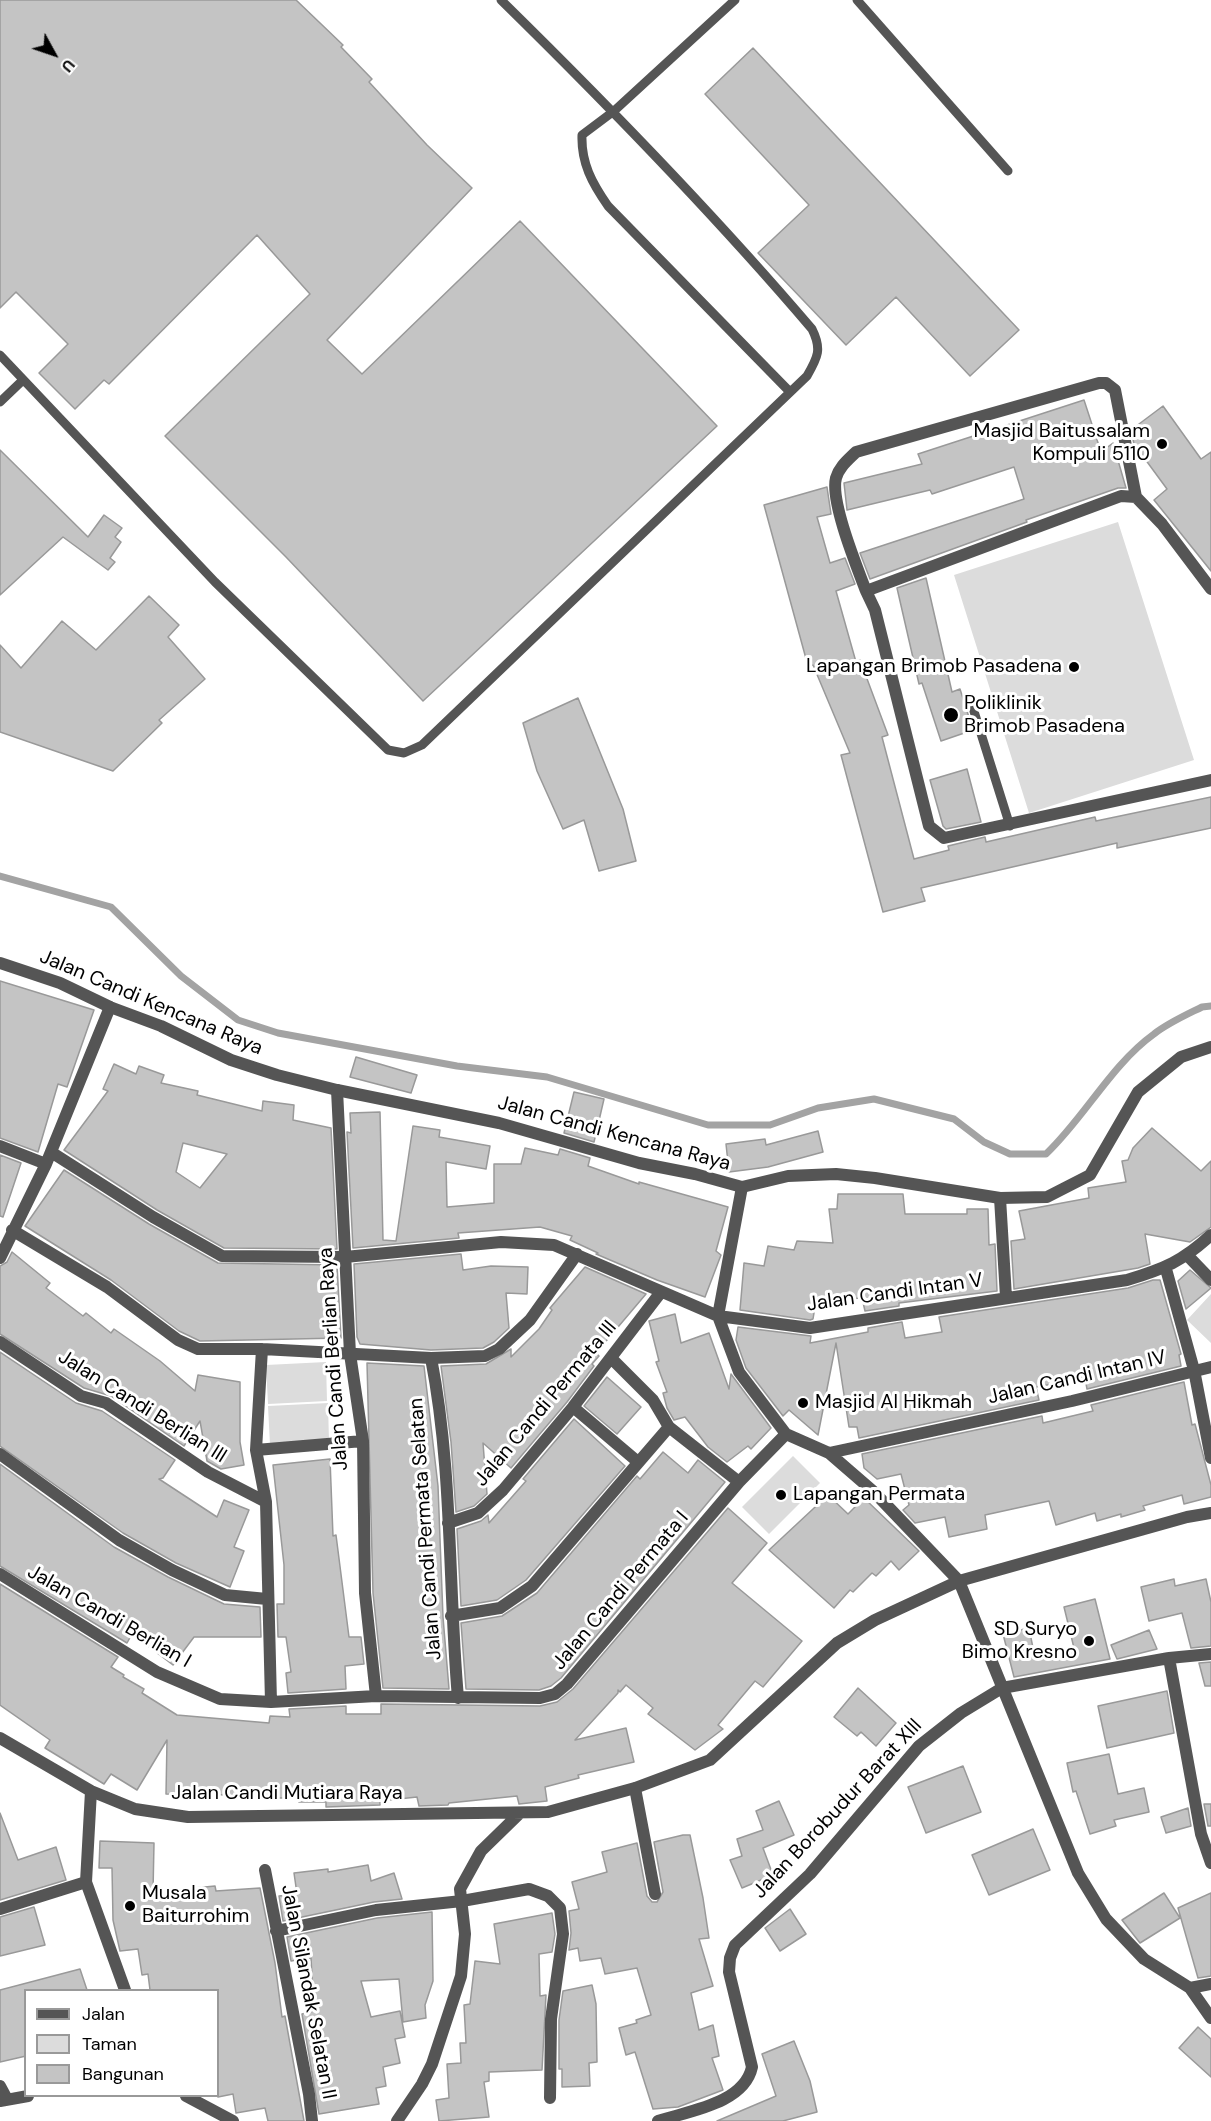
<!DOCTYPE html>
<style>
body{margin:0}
#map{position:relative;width:1211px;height:2121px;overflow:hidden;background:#fff;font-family:"DM Sans",sans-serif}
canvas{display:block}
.legend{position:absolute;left:24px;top:1989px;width:195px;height:108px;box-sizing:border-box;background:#fff;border:2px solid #999;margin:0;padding:8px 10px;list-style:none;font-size:18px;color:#000}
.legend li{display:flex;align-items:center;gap:12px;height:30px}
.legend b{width:30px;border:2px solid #999}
.north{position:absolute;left:24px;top:24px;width:60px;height:60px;-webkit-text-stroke:4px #fff;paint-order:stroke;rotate:130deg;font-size:16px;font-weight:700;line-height:24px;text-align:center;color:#000}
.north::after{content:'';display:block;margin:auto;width:21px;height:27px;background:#000;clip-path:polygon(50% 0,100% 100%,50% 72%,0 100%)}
</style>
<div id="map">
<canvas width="1211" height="2121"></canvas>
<ul class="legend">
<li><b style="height:8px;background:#555"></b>Jalan</li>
<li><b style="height:16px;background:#dcdcdc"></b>Taman</li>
<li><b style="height:16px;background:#c4c4c4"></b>Bangunan</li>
</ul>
<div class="north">U</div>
</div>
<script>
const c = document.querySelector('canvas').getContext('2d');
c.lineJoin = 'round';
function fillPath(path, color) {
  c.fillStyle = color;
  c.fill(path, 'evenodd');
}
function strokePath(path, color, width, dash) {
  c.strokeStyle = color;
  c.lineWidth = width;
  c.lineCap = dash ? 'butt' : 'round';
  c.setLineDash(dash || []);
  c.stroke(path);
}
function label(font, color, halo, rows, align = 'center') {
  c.font = font + ' "DM Sans",sans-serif';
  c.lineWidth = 6;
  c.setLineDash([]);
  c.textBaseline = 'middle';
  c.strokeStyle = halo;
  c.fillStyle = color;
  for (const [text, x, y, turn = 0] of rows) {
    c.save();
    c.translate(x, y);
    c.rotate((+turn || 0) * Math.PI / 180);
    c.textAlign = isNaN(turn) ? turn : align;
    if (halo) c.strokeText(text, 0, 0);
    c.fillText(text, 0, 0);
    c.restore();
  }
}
const green = new Path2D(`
 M1118,522L1194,760L1029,813L954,575Z
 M1211,1294V1343L1187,1320Z
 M326,1362L327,1401L268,1404L266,1365Z
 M328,1403L329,1442L270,1445L268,1406Z
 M793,1456L820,1483L769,1534L742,1507Z`);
const stream = new Path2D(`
 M0,876L111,907L181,976L238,1020L278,1033L457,1066L547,1077L708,1125H770L818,1108L874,1099L954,1119L984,1142L1010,1154H1046C1085,1117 1111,1065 1154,1034C1168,1023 1186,1015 1202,1007L1211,1006`);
const building = new Path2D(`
 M0,0H296L343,45L341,47L372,79L369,82L427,145L472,188L327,340L362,374L520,221L717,426L423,701L286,557L165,436L310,294L257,235L109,384L104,380L75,409L39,373L68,344L16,292L0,308Z
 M753,48L1019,330L970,376L896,297L846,345L758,253L809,205L705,94Z
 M1084,400L1101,452L1113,443L1126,488H1118L1026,520L1027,522L870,579L860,553L1024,499L1014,467L932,494L930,490L847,510L844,483L922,464L918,454Z
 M1163,406L1201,459L1211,452V571L1154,500L1167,489L1134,444L1131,430Z
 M0,450L88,537L104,515L122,528L115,537L121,542L110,558L115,562L108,570L63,537L0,595Z
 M827,487L831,514L817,517L830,563L845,558L855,584L836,591L856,662L860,660L888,735L882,737L914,859L949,850L948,846L985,837L986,842L1095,817L1096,821L1211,797V828L1117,848V843L921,888L925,901L883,912L841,755L850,753L813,665L808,666L764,505Z
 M926,578L952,692L960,689L973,730L941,741L922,683L919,684L897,588Z
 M149,596L179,625L168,637L205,679L159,720L162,723L113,771L0,732V645L21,668L62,621L96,650Z
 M578,698L623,809L636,861L599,871L584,820L563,829L537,771L523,723Z
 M967,769L981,822L946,829L943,826L930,780Z
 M0,981L94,1010L67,1087L58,1084L38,1152L0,1138Z
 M356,1057L417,1075L411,1093L350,1077Z
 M114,1064L136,1074L139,1066L164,1075L161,1083L198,1091L197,1095L262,1111L263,1101L294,1105L293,1120L331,1128L337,1249L224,1248L157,1210L64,1150L108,1091L103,1089ZM183,1143L227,1154L200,1188L176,1172Z
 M574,1092L604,1099L594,1142L564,1133Z
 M380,1112L383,1240L396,1241L413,1126L440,1130L439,1137L490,1146L486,1169L446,1162L447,1207L494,1203V1164H521L525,1148L558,1155L560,1149L590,1158L588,1166L639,1184V1182L728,1207L716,1251L721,1255L705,1297L657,1280L596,1254L598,1253L570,1240L572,1236L540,1227L458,1233L459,1238L353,1248L347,1132L351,1133L350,1113Z
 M1152,1128L1201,1171L1211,1161V1227L1190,1242L1145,1234L1150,1264L1138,1268L1014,1289L1011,1241L1025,1239L1019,1211L1089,1198L1088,1188L1126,1182L1122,1161L1128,1160L1133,1148Z
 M818,1131L823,1152L768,1167L729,1172L726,1144L765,1139L766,1145Z
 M0,1155L21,1163L3,1217L0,1216Z
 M64,1170L149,1224L218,1263L337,1265L341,1338L200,1341L179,1331L111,1280L25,1226Z
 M838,1194H903L905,1214H967V1209H988L989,1245L995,1244L997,1291L899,1303V1306L865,1311L862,1298L816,1301L813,1319L810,1320L740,1310L744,1263L764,1266L768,1246L794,1250L797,1241L833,1243L829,1209H837Z
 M12,1252L50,1283L46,1288L83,1316L86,1313L111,1333L114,1329L160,1361L195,1391L198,1375L240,1382V1442L244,1465L221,1469L207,1461L200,1421L184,1446L111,1396L84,1388L0,1334V1266L7,1262Z
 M461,1254L463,1270L491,1266L528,1267L527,1294L506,1293L509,1328L494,1342L483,1348L431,1350L360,1344L357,1337L354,1264Z
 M585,1267L646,1294L596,1353L599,1356L592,1364L594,1366L567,1402L511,1468L483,1443L487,1494L474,1506L456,1512L451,1442L441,1366L486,1364L511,1349V1357L539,1329L552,1310L550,1308Z
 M1190,1270L1211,1288L1186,1309L1178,1281Z
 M1153,1280H1160L1181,1354L1179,1355L1181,1366L1087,1389L1085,1378L1036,1387L1039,1400L859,1438L857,1427H849L836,1343L818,1435L789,1410L783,1416L746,1368L736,1340L738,1327L811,1336L810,1343L868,1332V1328L902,1322L905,1338L942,1332L939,1317L1128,1288Z
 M675,1314L681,1343L709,1333L729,1389L731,1374L771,1428L751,1449L748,1446L727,1462L708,1447L685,1417L674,1420L667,1408L663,1393L667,1392L656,1362L659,1361L649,1321Z
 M0,1352L76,1403L102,1411L175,1460L163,1478L159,1479L217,1517L224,1500L249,1510L234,1547L244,1551L230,1587L176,1563L123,1533L0,1446Z
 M367,1363L424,1366L438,1486L443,1617L449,1689L383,1688L373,1593Z
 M607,1377L641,1407L617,1434L584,1406Z
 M1184,1382L1192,1425L1195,1424L1211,1485V1497L1184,1504L1182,1495L1143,1506L1145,1510L1121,1517V1514L1097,1521L1095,1513L1056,1525L1049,1501L985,1515L987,1529L949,1537L945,1517L915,1523L903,1510L909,1505L901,1474L877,1479L864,1468L862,1454L1042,1416L1043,1423L1093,1411L1091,1405Z
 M574,1419L625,1466L526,1580L497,1600L461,1606L457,1529L481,1521L488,1515L489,1523L526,1481L523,1479Z
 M663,1452L688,1473L698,1460L725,1482L561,1678L551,1686L539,1690L466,1689L461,1623L502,1616L537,1593L637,1476L640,1479Z
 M330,1459L333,1536L336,1535L349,1637H361L364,1664L345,1666L346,1689L288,1693L286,1673L291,1672L286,1637H278L277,1604H284V1565L273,1465Z
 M0,1464L114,1547L168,1577L224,1604L260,1607L261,1637H194L173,1665L132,1634L127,1643L0,1566Z
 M828,1495L848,1514L864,1498L919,1551L899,1570L891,1561L876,1576L872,1573L853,1592L850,1590L834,1608L769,1550Z
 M728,1508L767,1543L732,1583L802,1641L763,1687L755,1681L718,1725L723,1729L695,1750L648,1714L653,1708L626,1685L620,1692L618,1690V1693L575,1740L626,1728L634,1762L578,1775L579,1778L545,1787L547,1801L519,1804L517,1796L449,1803L448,1805L419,1806L417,1797L380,1801V1805L326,1807V1802H299L298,1798H234V1795L166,1794L167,1740L137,1790L111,1774L104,1784L45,1748L50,1740L0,1705V1584L118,1657L111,1667L124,1675L123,1677L144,1689L142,1693L177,1715L269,1723L270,1716L290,1717L289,1709L346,1706V1714H381V1704L540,1706L557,1702L573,1689Z
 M1174,1579L1175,1586L1206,1579L1211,1602V1646L1191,1648L1182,1613L1149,1621L1141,1587Z
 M1095,1599L1110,1659L1014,1677L1003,1634L1029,1628L1035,1658L1074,1648L1064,1607Z
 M1149,1630L1157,1649L1117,1659L1111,1645Z
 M1211,1662V1686H1205L1199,1663Z
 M858,1688L896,1723L876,1746L861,1732L857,1736L834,1717Z
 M1167,1691L1174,1733L1107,1748L1098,1706Z
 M1109,1754L1118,1794L1144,1788L1149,1812L1114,1820L1116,1826L1090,1834L1076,1791L1073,1792L1067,1763Z
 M963,1766L981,1812L926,1833L908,1787Z
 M779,1801L794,1835L763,1848L773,1875L742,1888L730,1860L742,1856L737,1839L763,1830L756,1811Z
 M1204,1804H1211V1826H1208Z
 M1188,1808L1191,1826L1166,1833L1161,1817Z
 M0,1813L18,1860L56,1847L66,1880L0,1900Z
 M1033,1829L1050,1870L989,1895L972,1855Z
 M683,1835H690L703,1898L709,1938L699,1939L713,1986L691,1993L699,2030L713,2025L719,2056L712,2058L723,2090L678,2107L653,2109L635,2052L626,2055L619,2028L637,2023L636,2020L651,2015L637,1968L605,1974L601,1958L580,1961L578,1948L569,1950L571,1933L569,1911L579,1909L572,1882L607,1872L602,1852L637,1843L647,1896L652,1902H657L663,1892L654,1842Z
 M100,1841L154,1843L153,1892L215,1886L216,1891L260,1888L275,1963L282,2017L285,2016L304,2121H268L265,2108L236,2113L233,2094L218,2097V1990H150L148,1974L142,1975L138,1949L120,1951L113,1920L112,1868H99Z
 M368,1865L371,1881L394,1873L402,1899L374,1902L283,1921L279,1896L297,1894L294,1873L328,1869V1872Z
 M1164,1893L1180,1918L1140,1943L1122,1920Z
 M1211,1893V1976L1198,1978L1178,1908Z
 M34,1907L45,1945L0,1956V1917Z
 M790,1909L806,1934L780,1951L765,1928Z
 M432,1912L433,1981L425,2005L426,2018L403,2022L399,1979L361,1981L371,2017L400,2011L405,2037L395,2039L400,2063L383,2067L386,2086L376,2088L379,2104L319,2114L302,2014L314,2011L311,1958L291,1961L287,1937L377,1918Z
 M552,1913L555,1934L552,1952L539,1954L540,1996L546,1995L542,2070L489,2072V2081L484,2082L489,2117L439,2121L436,2100L449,2098L447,2064L461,2063L460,2043H466L464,2005L470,2004L475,1961L500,1964L494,1924Z
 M80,1969L87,1990H26V2056L0,2062V1990Z
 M592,1985L596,2004L597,2062L589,2063L590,2086L562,2087V2069H559V2020L563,1991Z
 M1198,2027L1211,2039V2077L1179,2048Z
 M794,2041L810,2081L817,2112L783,2121H717L776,2096L762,2054Z`);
const service = new Path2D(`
 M735,0L614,111L582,135C581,163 592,183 608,206L790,392
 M857,0L1008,171
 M0,355L215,582L388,750L404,753L422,745L807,376C818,357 822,349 812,329C714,214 609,106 501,0
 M0,402L23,380
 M972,705L1010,826`);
const minor = new Path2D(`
 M1211,589L1162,524L1136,497L1121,496L866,591L875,610L929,826L944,838L1211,780
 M866,591C857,567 830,501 836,478C839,467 848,460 856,452L1099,383H1106L1115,390L1136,497
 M337,1090L350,1354L363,1441L365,1593L376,1696
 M0,1146L46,1164
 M51,1152L153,1217L222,1256L345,1257L501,1242L554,1245L718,1316L810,1328L1127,1280C1164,1269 1183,1261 1211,1235
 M742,1187L718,1316L739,1372L786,1434L829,1453L874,1492L959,1581L1078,1873L1106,1919L1144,1959L1190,1988L1211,2018
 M1000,1198L1006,1297
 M12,1230L107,1287L178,1340L198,1349H262L431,1358L485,1356L499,1349L530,1320L577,1254
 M1188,1256L1211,1280
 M0,1258L46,1164L110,1007
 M1166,1269L1194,1370L1211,1458
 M0,1342L81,1396L106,1403L208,1472L266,1502
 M262,1349L256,1450L266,1502L271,1702
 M431,1358C453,1470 448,1585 458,1698
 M611,1358L653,1400L669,1427L739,1482
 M573,1407L638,1462
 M256,1450L363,1441
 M829,1453L1072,1401L1211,1367
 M0,1454L119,1540L172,1570L225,1595L267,1599
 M448,1523L478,1513L503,1490L573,1407L661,1292
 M0,1574L157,1672L220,1699L271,1702L376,1696L540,1698L555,1694L567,1684L739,1482L786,1434
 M451,1616L500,1608L532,1586L669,1427
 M1169,1658L1201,1834L1211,1863
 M0,1738L91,1791L135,1809L188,1817L548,1812L635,1788L710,1760L837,1643L875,1620L959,1581L1187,1517L1211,1513
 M635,1788L655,1894
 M91,1791L86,1882L125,1990
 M265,1870L309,2094L312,2121
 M0,1909L86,1882
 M276,1931L376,1910L462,1901L529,1889L548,1896L560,1908L563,1934L551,2019L550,2098
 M1190,1988L1211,1984
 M0,2086L7,2099
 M186,2096L233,2121
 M0,2101L28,2096
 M397,2121L422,2084L432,2064L461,1976L465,1934L460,1889L481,1851L520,1813
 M658,2121C688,2111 744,2104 752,2067L729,1972L730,1958L735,1945L810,1874L919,1746L961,1713L1002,1688L1169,1658L1211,1654`);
const tertiary = new Path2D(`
 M0,963L60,983L110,1007L161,1026L231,1060L277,1075L337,1090L499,1123L639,1163L695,1174L742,1187L788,1176L836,1174L875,1178L1000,1198L1047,1197L1090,1175L1138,1092L1181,1057L1211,1047`);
const markers = [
 [1162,444,6,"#000"],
 [1074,667,6,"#000"],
 [951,715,8,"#000"],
 [803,1403,6,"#000"],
 [781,1495,6,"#000"],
 [1089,1641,6,"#000"],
 [130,1906,6,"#000"]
];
const poiNames = [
 ["Masjid Baitussalam",1150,432,"right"],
 ["Kompuli 5110",1150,455,"right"],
 ["Lapangan Brimob Pasadena",1062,667,"right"],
 ["Poliklinik",964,704],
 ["Brimob Pasadena",964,727],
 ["Masjid Al Hikmah",815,1403],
 ["Lapangan Permata",793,1495],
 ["SD Suryo",1077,1630,"right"],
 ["Bimo Kresno",1077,1653,"right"],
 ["Musala",142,1894],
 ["Baiturrohim",142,1917]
];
const streetNames = [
 ["Jalan Candi Kencana Raya",151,1003,23],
 ["Jalan Candi Kencana Raya",614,1134,15],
 ["Jalan Candi Intan V",895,1293,-8],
 ["Jalan Candi Berlian Raya",334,1359,-94],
 ["Jalan Candi Intan IV",1077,1378,-13],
 ["Jalan Candi Permata III",546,1404,-50],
 ["Jalan Candi Berlian III",142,1407,32],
 ["Jalan Candi Permata Selatan",426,1529,-94],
 ["Jalan Candi Permata I",621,1591,-50],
 ["Jalan Candi Berlian I",109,1617,30],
 ["Jalan Candi Mutiara Raya",287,1794],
 ["Jalan Borobudur Barat XIII",838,1809,-47],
 ["Jalan Silandak Selatan II",308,1992,79]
];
fillPath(green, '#dcdcdc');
strokePath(stream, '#a3a3a3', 7);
fillPath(building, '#c4c4c4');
strokePath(building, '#999', 1.5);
strokePath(service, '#555', 9);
strokePath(minor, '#555', 12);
strokePath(tertiary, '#555', 12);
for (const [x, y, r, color] of markers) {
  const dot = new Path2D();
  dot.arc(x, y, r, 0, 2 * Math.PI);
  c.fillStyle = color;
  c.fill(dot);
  strokePath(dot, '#fff', 2);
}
label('20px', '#000', '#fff', poiNames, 'left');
label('20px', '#000', '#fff', streetNames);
</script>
